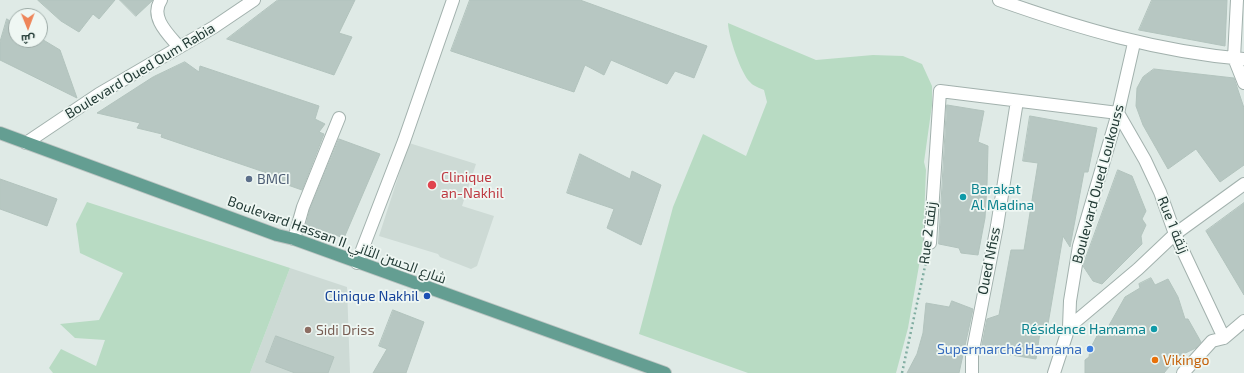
<!DOCTYPE html>
<meta charset="utf-8">
<style>
body{margin:0}
#map{position:relative;width:1244px;height:373px;overflow:hidden;background:#dfeae6;font-family:"Exo 2",Cairo,sans-serif}
canvas{display:block}
.north{position:absolute;left:8px;top:8px;width:40px;height:40px;box-sizing:border-box;background:#eff7f3;border:1px solid #9daba7;border-radius:50%;rotate:179deg;font-size:11px;font-weight:700;line-height:16px;text-align:center;color:#213934}
.north::after{content:'';display:block;margin:auto;width:14px;height:18px;background:#ee8559;clip-path:polygon(50% 0,100% 100%,50% 72%,0 100%)}
</style>
<div id="map">
<canvas width="1244" height="373"></canvas>
<div class="north">ش</div>
</div>
<script>
const c = document.querySelector('canvas').getContext('2d');
c.lineJoin = 'round';
function fillPath(path, color) {
  c.fillStyle = color;
  c.fill(path, 'evenodd');
}
function strokePath(path, color, width, dash) {
  c.strokeStyle = color;
  c.lineWidth = width;
  c.lineCap = dash ? 'butt' : 'round';
  c.setLineDash(dash || []);
  c.stroke(path);
}
function label(font, color, halo, rows, align = 'center') {
  c.font = font + ' "Exo 2",Cairo,sans-serif';
  c.lineWidth = 3.5;
  c.setLineDash([]);
  c.textBaseline = 'middle';
  c.strokeStyle = halo;
  c.fillStyle = color;
  for (const [text, x, y, turn = 0] of rows) {
    c.save();
    c.translate(x, y);
    c.rotate((+turn || 0) * Math.PI / 180);
    c.textAlign = isNaN(turn) ? turn : align;
    if (halo) c.strokeText(text, 0, 0);
    c.fillText(text, 0, 0);
    c.restore();
  }
}
const built = new Path2D(`
 M409,143L476,164L462,206L494,216L477,266L471,269L440,257L438,254L379,236Z
 M290,268L347,287L350,373H250Z`);
const green = new Path2D(`
 M728,23L816,60L873,55L903,56L922,64L932,86V105L924,162L926,170L923,243L908,328L896,373H748L639,334L673,207L703,134L746,156L767,102L764,90C760,88 753,86 750,82C741,74 728,35 728,23Z
 M87,202L290,268L250,373H53L49,368L61,349L96,366L105,340L75,338L60,324L99,320L123,273L80,253L76,224Z`);
const building = new Path2D(`
 M38,0H115L99,19L93,14L79,32L61,21Z
 M120,0H153L136,16Z
 M278,0H355L339,33L352,37L334,75L227,39Z
 M470,0H580L707,46L694,78L675,71L667,84L611,60L604,75L585,65L574,92L451,51Z
 M1152,0H1227L1225,46L1139,30Z
 M7,19L16,25V40H40V38L60,50L77,98L0,60V42Z
 M185,62L199,72L200,66L319,106L315,119L325,124L319,132L324,134L302,190L265,177L267,173L161,137L162,134L137,128L140,123L97,113L153,77Z
 M1154,69L1234,78L1244,108V165L1220,182L1196,149L1168,169L1143,125L1136,106L1137,88L1143,77Z
 M947,105L984,111L978,142L988,146L987,185L985,218L978,255L961,253L959,248L939,244Z
 M1030,116L1097,128L1088,172H1084L1070,247L1063,236L1048,324L1041,326L1036,359L981,350L987,319L999,315L1011,250H1024L1038,163L1023,161Z
 M339,139L380,154L344,238L306,225L310,209Z
 M580,154L630,179L632,171L661,185L641,245L607,228L614,209L567,193Z
 M1118,170L1132,176L1146,211L1142,219L1146,225L1141,236L1142,244L1102,284L1093,281L1083,266Z
 M0,179L57,199L47,226L0,209Z
 M1244,203V295L1206,231Z
 M1151,278L1155,285L1168,279L1178,297L1185,319H1188L1201,342L1196,348L1177,357L1164,373H1085V360L1089,357L1090,349L1098,334L1103,336L1125,297L1140,288L1139,284Z
 M952,301L973,309L959,373H907L917,354L923,333L926,303L949,307Z
 M393,310L424,322L406,373H373L387,349L379,346Z
 M276,336L334,357L328,373H295L266,362Z`);
const path = new Path2D(`
 M902,373L927,257`);
const minor = new Path2D(`
 M161,0C149,17 169,35 179,47
 M999,0C1078,28 1159,52 1244,59
 M1237,0L1234,58L1244,83
 M26,143L99,94L214,27L254,0
 M294,239L303,207L339,118
 M930,243L940,91L1118,113L1145,160L1160,192L1175,234L1224,338
 M357,263L404,141L453,0
 M1069,327L1138,269L1175,234L1244,184
 M972,373V355L997,226L1017,101
 M1054,373L1069,327L1070,301L1079,246L1118,113L1134,43
 M1183,373L1212,341L1224,338L1244,321`);
const major = new Path2D(`
 M0,133L277,235L294,239L665,373`);
const markers = [
 [249,179,4,"#5c6f8a"],
 [432,185,5,"#e0444e"],
 [963,197,4,"#0f9aa8"],
 [427,296,4,"#1a4fb4"],
 [1154,329,4,"#0f9aa8"],
 [308,330,4,"#8d6e63"],
 [1090,349,4,"#3f7fe0"],
 [1155,360,4,"#e8710a"]
];
const streetNames = [
 ["Boulevard Oued Oum Rabia",140,71,-31],
 ["Boulevard Oued Loukouss",1098,184,-75],
 ["Rue 1 زنقة",1173,225,68],
 ["Rue 2 زنقة",928,233,-83],
 ["Boulevard Hassan II شارع الحسن الثاني",337,240,20],
 ["Oued Nfiss",989,261,-79]
];
const healthNames = [
 ["Clinique",441,177],
 ["an-Nakhil",441,193]
];
const serviceNames = [
 ["BMCI",257,179]
];
const cultureNames = [
 ["Barakat",971,189],
 ["Al Madina",971,205],
 ["Résidence Hamama",1146,329,"right"]
];
const transitNames = [
 ["Clinique Nakhil",419,296]
];
const educationNames = [
 ["Sidi Driss",316,330]
];
const shopNames = [
 ["Supermarché Hamama",1082,349]
];
const foodNames = [
 ["Vikingo",1163,360]
];
fillPath(built, '#cddad5');
fillPath(green, '#b8dbc3');
fillPath(building, '#b7c7c2');
strokePath(building, '#b2c3bd', 1);
strokePath(minor, '#a2b1ad', 14);
strokePath(major, '#bcc4c2', 14);
strokePath(path, '#80ada1', 2.5, [2, 3]);
strokePath(minor, '#fff', 12);
strokePath(major, '#649e92', 12);
for (const [x, y, r, color] of markers) {
  const dot = new Path2D();
  dot.arc(x, y, r, 0, 2 * Math.PI);
  c.fillStyle = color;
  c.fill(dot);
  strokePath(dot, '#eff7f3', 1.5);
}
label('14px', '#213934', '#eff7f3', streetNames);
label('14px', '#be3a42', '#eff7f3', healthNames, 'left');
label('14px', '#4e5e75', '#eff7f3', serviceNames, 'left');
label('14px', '#0d838f', '#eff7f3', cultureNames, 'left');
label('14px', '#164399', '#eff7f3', transitNames, 'right');
label('14px', '#785e54', '#eff7f3', educationNames, 'left');
label('14px', '#366cbe', '#eff7f3', shopNames, 'right');
label('14px', '#c56008', '#eff7f3', foodNames, 'left');
</script>
